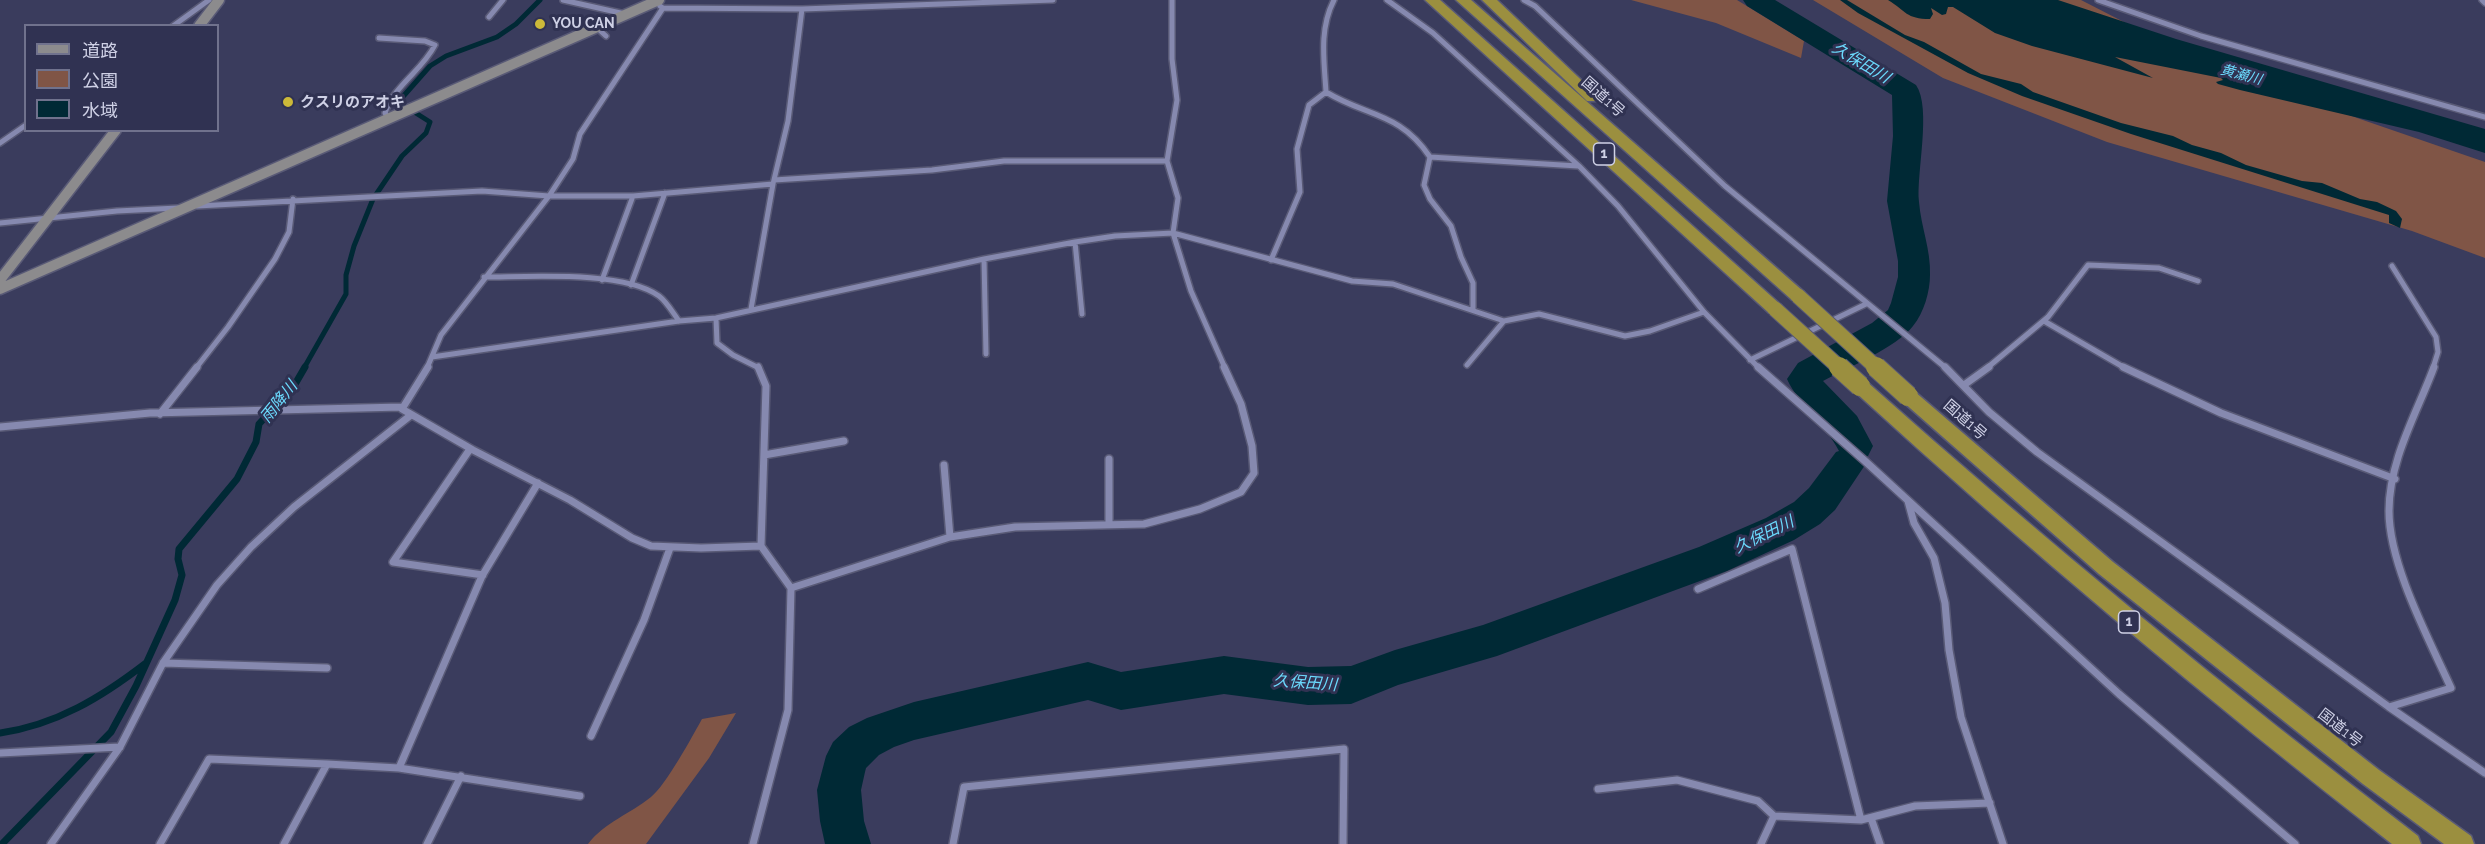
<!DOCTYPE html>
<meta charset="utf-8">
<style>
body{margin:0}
#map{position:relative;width:2485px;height:844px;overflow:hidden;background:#3a3c5d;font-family:Raleway,"Noto Sans JP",sans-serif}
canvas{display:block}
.legend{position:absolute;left:24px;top:24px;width:195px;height:108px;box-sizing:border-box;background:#303252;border:2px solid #70728d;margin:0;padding:8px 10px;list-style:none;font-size:18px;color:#cfd1e6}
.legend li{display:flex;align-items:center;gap:12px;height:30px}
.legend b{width:30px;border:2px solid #70728d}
</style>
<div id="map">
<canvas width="2485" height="844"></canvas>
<ul class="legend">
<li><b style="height:8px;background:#8c8b8d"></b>道路</li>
<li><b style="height:16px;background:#805546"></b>公園</li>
<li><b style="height:16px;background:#002935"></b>水域</li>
</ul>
</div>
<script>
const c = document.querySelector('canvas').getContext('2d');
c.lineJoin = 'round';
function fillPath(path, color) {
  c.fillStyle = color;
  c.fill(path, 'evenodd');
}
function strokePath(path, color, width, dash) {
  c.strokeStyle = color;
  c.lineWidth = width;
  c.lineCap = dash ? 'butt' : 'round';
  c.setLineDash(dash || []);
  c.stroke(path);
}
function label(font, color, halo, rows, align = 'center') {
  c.font = font + ' Raleway,"Noto Sans JP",sans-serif';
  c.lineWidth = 6;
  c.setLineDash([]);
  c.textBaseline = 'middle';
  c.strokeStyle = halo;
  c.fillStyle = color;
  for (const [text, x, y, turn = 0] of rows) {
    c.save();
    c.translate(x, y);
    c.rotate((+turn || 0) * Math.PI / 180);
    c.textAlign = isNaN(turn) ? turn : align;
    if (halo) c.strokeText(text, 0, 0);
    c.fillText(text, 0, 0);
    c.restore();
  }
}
const green = new Path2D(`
 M1631,0H1737L1804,41L1801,58L1716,23Z
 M1813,0H2081L2192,57L2360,119L2485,162V258L2412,231L2107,142L1943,78Z
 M736,713L709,758L646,844H588C605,822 630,814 651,797C666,785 692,737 702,719Z`);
const water = new Path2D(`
 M1840,0H1847L1905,35L1924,42L1981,74L2021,84L2033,92L2121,123L2173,136L2192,145L2221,153L2246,165L2302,181L2322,183L2360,199L2377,202L2396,211L2402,219L2400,228L2389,223V215L2131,134L2022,96L1968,73L1858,13Z
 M1888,0H2058L2176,39L2485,129V153L2419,132L2240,90L2218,84L2216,82L2223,80L2221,78L2115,57L2153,78L2032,46L1995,33L1953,7H1948L1946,14L1942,15L1931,8L1933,14L1930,19C1906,19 1906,11 1888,0Z`);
const streamFar1 = new Path2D(`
 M304,368L346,294V275L354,246L373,199L402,156L426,133L430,122L400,103V100L430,66L446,56L497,37L516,24L540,0`);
const stream = new Path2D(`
 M0,733C56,725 102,697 146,663
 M2,844L111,732L136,686L175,600L182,575L178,559L179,549L237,479L256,442L259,424L294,386L305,367`);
const river = new Path2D(`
 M1743,0H1775L1916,85C1932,108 1916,174 1919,202C1921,227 1931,250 1930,275C1930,291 1924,313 1913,326C1897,347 1847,368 1823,381L1857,416L1873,446L1868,456L1865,457L1867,462L1835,510L1820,524L1794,540L1727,571L1497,656L1398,685L1351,704L1308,705L1224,694L1121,710L1088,700L914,740L894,747L879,755L866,768L865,772L861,790L864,821L871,844H825L820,821L817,790L826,756L833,742L849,727L867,718L914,702L1088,662L1121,672L1224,656L1308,667L1351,666L1395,650L1483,625L1699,547L1766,518L1794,502L1809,488L1836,452L1839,451C1825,424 1800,407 1787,379L1798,363L1872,323L1888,310L1891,303L1898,277V261L1887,201L1893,136L1892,95L1747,6Z`);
const streetFar1 = new Path2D(`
 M563,0L625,14
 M1172,0V59L1177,100L1167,161L1178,198L1173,233L1191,291L1225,368
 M1387,0L1433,33L1579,166L1618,206L1704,312L1759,368
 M1524,0L1535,6L1725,186L1946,368
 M2098,0L2201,36L2485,117
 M2482,0L2485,3
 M660,6L663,8L802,9L1053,0
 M489,17L503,0
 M173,26L209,0
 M595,26L606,36
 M379,38L425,41L435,45C422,71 394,85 385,113L389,119
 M1326,92C1367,117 1400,112 1430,157L1424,185L1430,199L1451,226L1461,257L1473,283V309
 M0,143L26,125
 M1430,157L1578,166
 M774,180L932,170L1004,161H1167
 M197,206L482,191L549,196H633L773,184
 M0,223L117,211L178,208
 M1075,242L1082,314
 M984,259L986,354
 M1271,260L1300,192L1297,149L1309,105L1326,92C1324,60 1319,29 1334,0
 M2392,266L2436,337L2438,352L2433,368
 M484,277C528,277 623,270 659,296C667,302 673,313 679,321
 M602,280L633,196
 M631,285L665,193
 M751,309L773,184L788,121L802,9
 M716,318L717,343L733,355L759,368
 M2044,321L2125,368
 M432,357L679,321L716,318L984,259L1075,242L1115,236L1173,233L1352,281L1393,284L1504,321
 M1750,360L1866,304
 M1467,365L1504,321L1539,314L1625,336L1650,331L1704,312
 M196,368L228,327L275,259L289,232L293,199
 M427,368L441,335L549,196L573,159L580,134L663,8
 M1987,368L2048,317L2088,265L2159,268L2198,281`);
const street = new Path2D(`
 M428,367L402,409L473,450L570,500L632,538L651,546L701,548L761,546L791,588L788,710L753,844
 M758,367L766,386L761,546
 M1758,367L1865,461L2119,694L2295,844
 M1945,367L1989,412L2037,452L2389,707L2485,773
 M2123,367L2221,413L2395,479
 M1964,385L1989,367
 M160,414L197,367
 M0,427L150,413L402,407
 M470,449L393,562L483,575
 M764,455L844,441
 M1109,459V525
 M944,465L950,537
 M1908,501L1914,523L1934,558L1945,603L1949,650L1961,717L2003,844
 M791,588L950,537L1015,527L1144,524L1200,509L1241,492L1254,473L1252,446L1241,404L1224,367
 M1698,589L1792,549L1861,820
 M163,663L327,668
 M2389,707L2451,688C2429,639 2389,565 2389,511C2389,460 2417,413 2434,367
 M591,736L644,620L670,548
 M0,753L120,747
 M399,768L482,576L538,483
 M1598,789L1677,780L1758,801L1774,816
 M1871,818L1880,844
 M51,844L120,747L163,663L217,585L251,547L294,507L411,415
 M160,844L209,759L327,764
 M284,844L327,764L399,768L580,796
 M427,844L461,776
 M953,844L964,787L1344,749L1343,844
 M1761,844L1774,816L1861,820L1915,806L1990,803`);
const secondary = new Path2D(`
 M199,26L219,0
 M0,280L116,130
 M0,289L659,0`);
const highway = new Path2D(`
 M1425,0H1440L1781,305L1783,309L1781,313H1769Z
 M1456,0H1471L1804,292L1806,296L1804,300H1792Z
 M1482,0H1497L1597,95L1599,98L1597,101H1587Z
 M1860,379L1866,381C2044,540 2228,691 2418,836L2421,844H2392C2207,700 2027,549 1854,391L1851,386L1854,381Z
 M1908,389L1914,391L2113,562L2379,770L2471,836L2474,844H2444L2363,784L2099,574L1902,401L1899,396L1902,391Z`);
const highwayBridgeFar1 = new Path2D(`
 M1798,296L1877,368
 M1775,309L1840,368`);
const highwayBridge = new Path2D(`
 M1839,367L1860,386
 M1876,367L1908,396`);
const markers = [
 [540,24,6,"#ccb939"],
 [288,102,6,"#ccb939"]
];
const farPoinames = [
 ["YOU CAN",552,24]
];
const farWaternames = [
 ["黄瀬川",2241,75,15]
];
const shields = [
 [1604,154,21],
 [2129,622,21]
];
const shieldNames = [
 ["1",1604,154],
 ["1",2129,622]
];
const streetNames = [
 ["国道1号",1603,97,42],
 ["国道1号",1965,420,41],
 ["国道1号",2340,728,38]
];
const poiNames = [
 ["クスリのアオキ",300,102]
];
const waterNames = [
 ["久保田川",1861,63,31],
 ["雨降川",279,402,-51],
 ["久保田川",1764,535,-26],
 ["久保田川",1305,683,4]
];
fillPath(green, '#805546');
fillPath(water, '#002935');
strokePath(streamFar1, '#002935', 5);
strokePath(stream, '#002935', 7);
fillPath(river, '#002935');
strokePath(streetFar1, '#595a76', 8);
strokePath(street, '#595a76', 10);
strokePath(secondary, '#595a76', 13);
strokePath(highway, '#595a76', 3);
strokePath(streetFar1, '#8689af', 5);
strokePath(street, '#8689af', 7);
strokePath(secondary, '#8c8b8d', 10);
fillPath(highway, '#9b8f3f');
strokePath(highwayBridgeFar1, '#595a76', 17, []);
strokePath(highwayBridge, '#595a76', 22, []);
strokePath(highwayBridgeFar1, '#9b8f3f', 15);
strokePath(highwayBridge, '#9b8f3f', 20);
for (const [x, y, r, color] of markers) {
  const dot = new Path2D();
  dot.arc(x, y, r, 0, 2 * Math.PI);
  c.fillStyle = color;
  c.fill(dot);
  strokePath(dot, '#303252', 2);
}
label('bold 14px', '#cfd1e6', '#303252', farPoinames, 'left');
label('italic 14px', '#6bdafd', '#303252', farWaternames);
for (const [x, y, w] of shields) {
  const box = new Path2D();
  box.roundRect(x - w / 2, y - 11, w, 22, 4.5);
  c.fillStyle = '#303252';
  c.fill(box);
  strokePath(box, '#cfd1e6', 1.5);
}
label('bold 14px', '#cfd1e6', null, shieldNames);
label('15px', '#cfd1e6', '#303252', streetNames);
label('bold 15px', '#cfd1e6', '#303252', poiNames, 'left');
label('italic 16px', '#6bdafd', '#303252', waterNames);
</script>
